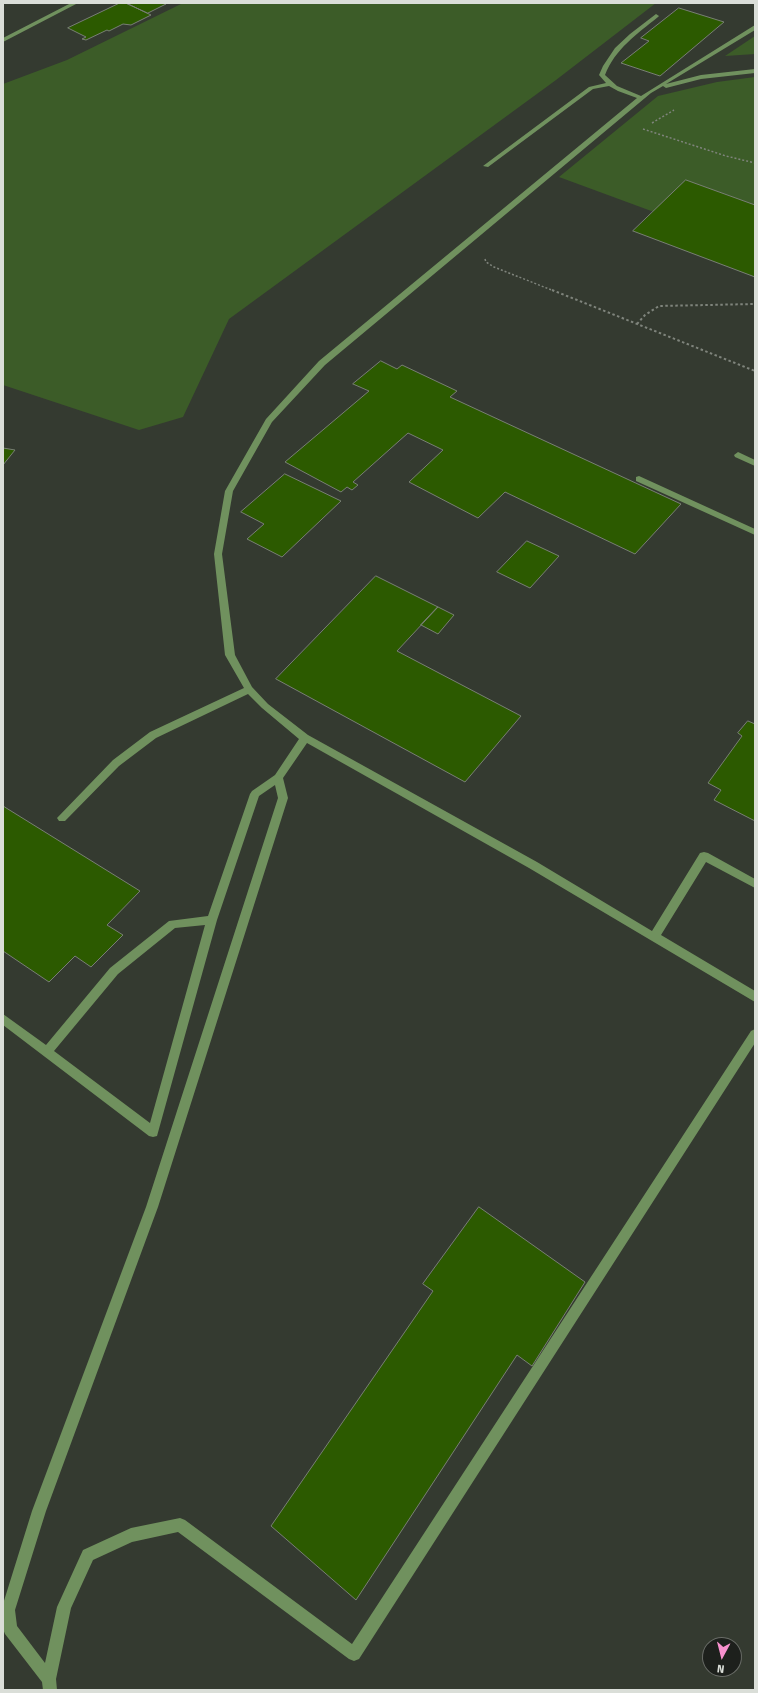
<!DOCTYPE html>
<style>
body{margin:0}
#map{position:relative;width:758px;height:1693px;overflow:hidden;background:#343a30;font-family:"Fira Sans",sans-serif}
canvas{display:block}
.frame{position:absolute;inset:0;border:4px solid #daded8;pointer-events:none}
.north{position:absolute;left:702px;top:1637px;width:40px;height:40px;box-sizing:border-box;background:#1d201c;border:1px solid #696c67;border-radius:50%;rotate:187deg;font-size:11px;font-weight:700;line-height:16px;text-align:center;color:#daded8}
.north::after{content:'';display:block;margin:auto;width:14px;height:18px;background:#f790cd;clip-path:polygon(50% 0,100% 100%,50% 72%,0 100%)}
</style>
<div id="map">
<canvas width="758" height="1693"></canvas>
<div class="frame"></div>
<div class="north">N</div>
</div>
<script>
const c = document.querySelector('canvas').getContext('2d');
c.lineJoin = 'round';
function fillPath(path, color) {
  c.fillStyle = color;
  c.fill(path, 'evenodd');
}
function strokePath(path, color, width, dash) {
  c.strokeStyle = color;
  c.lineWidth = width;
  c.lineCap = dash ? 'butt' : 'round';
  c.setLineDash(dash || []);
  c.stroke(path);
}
const green = new Path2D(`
 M183,3H656L556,80L229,319L183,417L139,430L3,385V84L67,60Z
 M755,36V54L725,56Z
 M755,77V205L687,181L654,212L559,177L658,96L717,82Z`);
const building = new Path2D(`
 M120,3H126L151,15L131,25L123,24L109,31L107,30L86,40L82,39L86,37L68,28Z
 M126,3H163L166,4L148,13Z
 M679,8L724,22L660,76L621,63L649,41L641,38Z
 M686,180L755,205V277L633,231Z
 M381,361L397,369L402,365L457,391L450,397L681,504L635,554L505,492L478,518L409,482L443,450L408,433L353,482L358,485L352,490L347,487L341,492L285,462L369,391L353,384Z
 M3,448L15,450L3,465Z
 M285,474L341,501L282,557L247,539L264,524L241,512Z
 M527,541L559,556L530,588L497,572Z
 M376,576L438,607L397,651L521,716L465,782L276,679Z
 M438,607L454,615L438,634L421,625Z
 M748,721L755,724V821L714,800L721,790L708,783L742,736L738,733Z
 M3,806L140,891L107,925L123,935L91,967L75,956L49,982L3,951Z
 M479,1207L585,1282L532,1366L517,1355L356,1600L271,1526L433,1291L423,1284Z`);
const pathFar1 = new Path2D(`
 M652,123L674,110
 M643,129L726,156L755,163
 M485,259L486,262L494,267L554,291`);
const path = new Path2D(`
 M552,290L755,371
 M637,324L645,315L659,306L755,304`);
const minor = new Path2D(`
 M71,3H78L3,42V38Z
 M656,14L659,16L658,17C637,34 615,49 605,75L617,86L641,96L755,25V30L666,84L701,75L755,69V73L701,79L666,88L663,86L651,93L325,365L272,422L233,491L222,554L235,655L252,687L268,704L308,735L537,862L652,931L700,853L704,852L708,853L755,879V888L706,862L661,935L755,991V1002L529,868L307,743L283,778L288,798L158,1207L46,1511L15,1610L17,1626L45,1663L57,1607L83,1550L131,1528L180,1518L185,1520L352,1644L751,1031L755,1029V1043L359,1659L354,1661L349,1659L178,1532L132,1542L93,1560L71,1608L56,1679L57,1690H43L42,1682L5,1634L3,1629V1604L32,1511L146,1207L278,798L275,785L259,796L217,920L157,1136L153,1137L149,1136L3,1025V1014L46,1045L110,968L169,921L208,916L250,794L252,791L275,775L299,739L262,708L248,694L156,738L119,766L65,821H59L57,818L113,760L150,732L244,688L225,655L214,554L225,491L266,419L319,361L637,98L618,91L609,86L593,89L488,167L483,166L589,87L606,83L599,75L603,66L615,48L630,34ZM205,925L150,1123L54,1051L118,974L175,928Z
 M738,452L755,460V466L735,457L734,455Z
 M639,476L755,529V535L636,481V477Z`);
fillPath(green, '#3c5c28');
fillPath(building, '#2c5a00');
strokePath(building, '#787f74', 1);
strokePath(pathFar1, '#7f847c', 1.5, [2, 2]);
strokePath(path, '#7f847c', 2, [2.5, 2.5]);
fillPath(minor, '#70915e');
</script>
